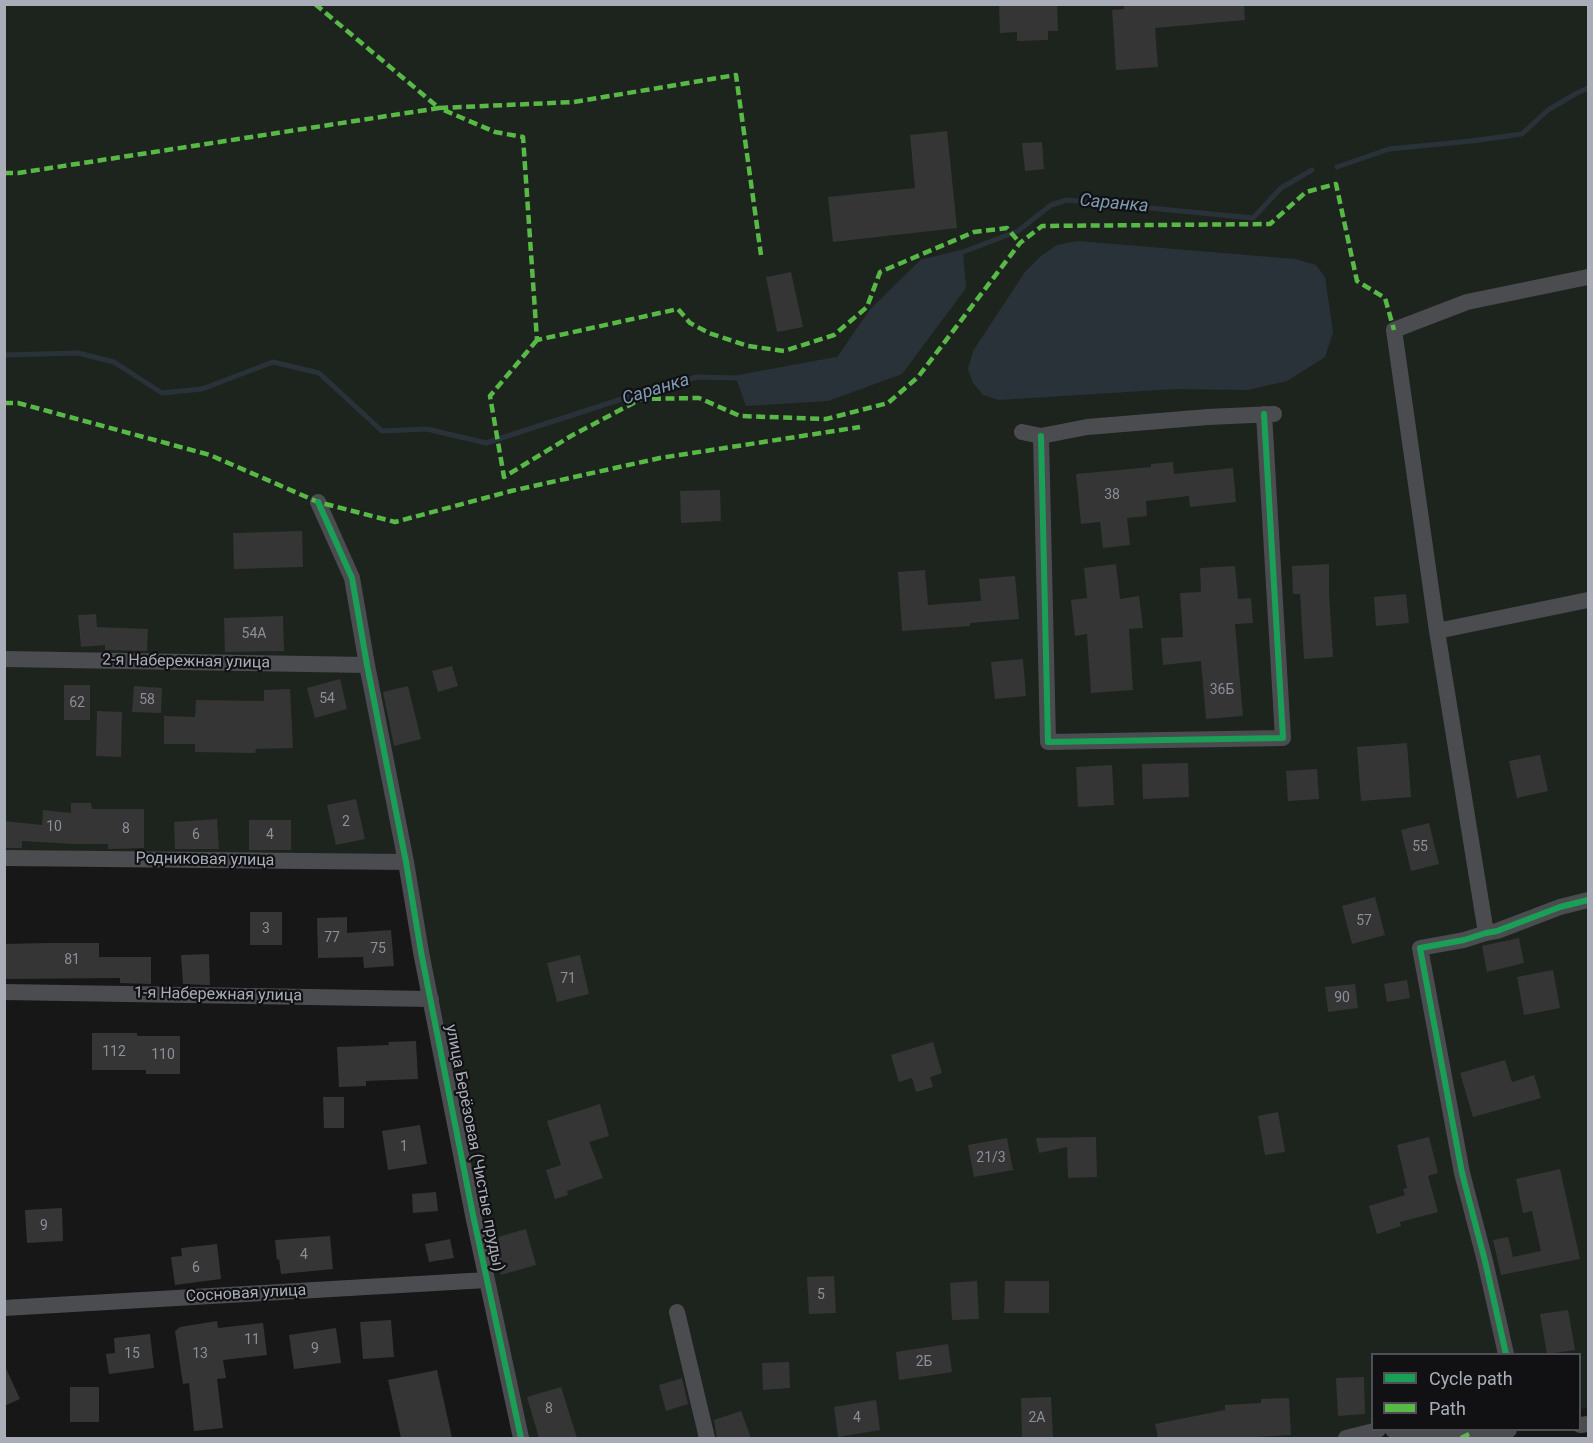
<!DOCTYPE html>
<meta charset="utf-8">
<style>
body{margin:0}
#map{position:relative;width:1593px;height:1443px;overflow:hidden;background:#171717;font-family:Roboto,sans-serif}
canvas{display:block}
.frame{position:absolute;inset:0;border:6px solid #a8adb8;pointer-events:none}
.legend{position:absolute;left:1371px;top:1353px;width:210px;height:78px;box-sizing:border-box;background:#111113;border:2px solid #4d4f55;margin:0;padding:8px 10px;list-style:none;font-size:18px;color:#a8adb8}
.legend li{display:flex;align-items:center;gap:12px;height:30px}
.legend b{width:30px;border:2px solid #4d4f55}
</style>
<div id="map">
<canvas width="1593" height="1443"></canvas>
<div class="frame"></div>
<ul class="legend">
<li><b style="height:8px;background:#1a9f57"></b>Cycle path</li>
<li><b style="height:8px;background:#58b947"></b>Path</li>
</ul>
</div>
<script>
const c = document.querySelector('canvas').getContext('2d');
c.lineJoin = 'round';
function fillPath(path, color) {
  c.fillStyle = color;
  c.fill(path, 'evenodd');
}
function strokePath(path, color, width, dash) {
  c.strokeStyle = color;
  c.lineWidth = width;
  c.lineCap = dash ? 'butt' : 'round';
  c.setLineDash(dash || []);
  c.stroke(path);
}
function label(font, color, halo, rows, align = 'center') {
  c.font = font + ' Roboto,sans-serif';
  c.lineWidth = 4.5;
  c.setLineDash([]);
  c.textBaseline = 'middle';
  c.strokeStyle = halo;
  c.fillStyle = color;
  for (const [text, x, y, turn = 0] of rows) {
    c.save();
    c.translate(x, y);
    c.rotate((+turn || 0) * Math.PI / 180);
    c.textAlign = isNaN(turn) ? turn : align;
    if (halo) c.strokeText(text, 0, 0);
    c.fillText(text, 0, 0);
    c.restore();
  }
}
const green = new Path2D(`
 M5,5H1588V1408L1580,1409V1354H1372V1430L1346,1438H521L406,862L5,858Z`);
const water = new Path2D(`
 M1077,241L1295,259L1316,265L1325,277L1333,332L1325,357L1287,381L1248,390L1175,389L999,400L983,395L973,383L968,369L973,351L1025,272L1041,256L1057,245Z
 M963,252L966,288L902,374L828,401L746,406L736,378L839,359L872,311L922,262Z`);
const stream = new Path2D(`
 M1337,167L1389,149L1471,141L1522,134L1548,110L1577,93L1588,88
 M4,355L78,353L114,362L162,393L202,389L273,362L319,373L382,431L427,429L486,443L656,388L697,377L736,378L839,359L872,311L922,262L963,252L1018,231L1051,205L1067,200L1253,218L1281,188L1312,170`);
const building = new Path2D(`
 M999,4H1057L1058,31H1048V40L1017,41V32L1000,33Z
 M1124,4H1244L1245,20L1155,28L1158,67L1116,70L1112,10L1124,9Z
 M947,131L957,228L833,242L828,197L915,188L910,135Z
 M1042,142L1044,169L1025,171L1022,143Z
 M791,272L803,327L777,332L766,277Z
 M1173,462L1174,474L1233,468L1236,502L1190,507L1189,496L1146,501L1147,516L1127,518L1130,545L1103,548L1100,522L1081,524L1076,474L1151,467V464Z
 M720,490L721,521L681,523L680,491Z
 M302,531L303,567L234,569L233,533Z
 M1116,564L1120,599L1139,596L1143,628L1129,629L1133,690L1091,693L1087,634L1075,636L1071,600L1087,598L1084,568Z
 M1329,564V593L1333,657L1304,659L1300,594H1293L1292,566Z
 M1235,566L1238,599L1251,598L1253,623L1235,624L1243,716L1206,719L1201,661L1163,665L1161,638L1183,637L1180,593L1201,592L1200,568Z
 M925,570L928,605L981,601L979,579L1015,576L1019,619L970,623V626L902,631L898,572Z
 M1406,594L1409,623L1376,626L1374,597Z
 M96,614L97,627L148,629L147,651L105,650V645L81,647L78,615Z
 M283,616L284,651L225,652L224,618Z
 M1023,659L1026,696L995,699L991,662Z
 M452,666L458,686L438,692L432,671Z
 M340,679L347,709L315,718L307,688Z
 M64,685H90V720H64Z
 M134,686L162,688L161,713L132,712Z
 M408,686L421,739L394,746L383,692Z
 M290,689L293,748L256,749L255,753L195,752V744H164V716L195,717L196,700L264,701V690Z
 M97,711L122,712L121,757L96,756Z
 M1407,743L1411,797L1361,801L1357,747Z
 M1540,755L1548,791L1517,798L1509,761Z
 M1188,763L1189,797L1143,799L1142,764Z
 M1112,765L1114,805L1078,807L1076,767Z
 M1317,769L1319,799L1288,801L1286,771Z
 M356,799L365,839L336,845L327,805Z
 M71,803H91L92,809H144V848L108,849V844H74L22,841V848H4V821L42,825L43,810L71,813Z
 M217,819L219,849H175L174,822Z
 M249,820H291V850H249Z
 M1429,823L1439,864L1411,871L1401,830Z
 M1375,897L1385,935L1352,944L1342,906Z
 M250,912H282V945H250Z
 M347,917V933L391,930L394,966L364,968L363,957L318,958L317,918Z
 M1519,938L1524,963L1487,972L1482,946Z
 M46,943H99V957H151V984L120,983V978L4,979V944Z
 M209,954L210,985L183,984L181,955Z
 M580,955L589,994L557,1002L547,963Z
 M1553,970L1560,1008L1524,1015L1517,977Z
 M1407,980L1410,998L1387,1002L1384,984Z
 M1355,984L1358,1008L1328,1012L1325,987Z
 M92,1033H137V1036H180V1074H146V1070H92Z
 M416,1041L418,1079L366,1081V1086L339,1087L337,1047L389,1045L388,1042Z
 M933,1042L942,1073L930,1077L933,1087L916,1092L912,1078L899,1082L891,1055Z
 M1505,1060L1512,1082L1534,1075L1541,1098L1473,1117L1460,1073Z
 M323,1097H344V1128H324Z
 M600,1104L609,1136L589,1142L603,1178L567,1191L568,1195L555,1199L546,1170L561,1165L547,1121Z
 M1278,1112L1285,1152L1265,1155L1258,1116Z
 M420,1125L427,1164L388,1170L382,1131Z
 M1096,1137L1097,1177L1068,1178L1067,1147L1039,1153L1036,1138Z
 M1429,1137L1438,1173L1428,1176L1438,1212L1400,1222L1401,1226L1377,1234L1369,1206L1405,1195L1403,1189L1407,1188L1397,1145Z
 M1007,1138L1013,1170L974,1177L968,1145Z
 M1560,1169L1580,1259L1501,1275L1493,1240L1508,1237L1513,1257L1541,1251L1532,1211L1523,1213L1516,1179Z
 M436,1192L438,1211L413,1213L412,1194Z
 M62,1208L63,1241L27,1243L25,1210Z
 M526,1229L536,1265L501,1275L491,1239Z
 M330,1236L333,1269L281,1274L279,1259L277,1260L275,1240Z
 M450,1239L454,1258L429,1262L425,1244Z
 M217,1244L221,1279L175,1285L171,1257L182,1256L181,1248Z
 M834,1276L836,1313L809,1314L807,1277Z
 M977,1281L979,1319L952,1320L950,1283Z
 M1005,1281H1049V1313H1004Z
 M1568,1310L1575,1350L1547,1354L1540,1314Z
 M391,1320L394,1357L363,1359L360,1322Z
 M217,1321L218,1328L263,1323L267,1355L223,1360L226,1378L217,1379L223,1428L194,1431L189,1383L183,1384L175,1331L180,1327Z
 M336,1328L341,1363L294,1369L289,1335Z
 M150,1334L154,1368L109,1374L106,1354L115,1353L114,1338Z
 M948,1344L952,1372L899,1380L896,1352Z
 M789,1362L790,1388L763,1390L762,1363Z
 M4,1364L20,1399L4,1406Z
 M437,1370L452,1438H401L388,1380Z
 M1364,1377L1365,1414L1338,1416L1336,1378Z
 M682,1378L688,1404L666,1411L659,1385Z
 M70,1387H99V1422H70Z
 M561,1387L577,1438H539L527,1397Z
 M1051,1397L1053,1437L1022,1438L1021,1398Z
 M1289,1398L1291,1435L1254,1437V1438H1158L1155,1424L1225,1410V1405L1261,1403V1399Z
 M876,1400L880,1430L838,1437L834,1407Z
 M741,1411L751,1438H717L714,1420Z`);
const minor = new Path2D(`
 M1022,432L1041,436L1087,427L1208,417L1274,414
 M1041,436L1048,742L1283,738L1264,414
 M318,502L352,578L367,665L406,862L421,952L473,1215L521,1438
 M1437,631L1588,600
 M4,659L367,665
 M4,858L406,862
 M1486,933L1437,631L1394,330L1467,302L1588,277
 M4,992L431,999
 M4,1308L487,1280
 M677,1312L707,1438
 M1506,1354L1485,1261L1462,1173L1420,948L1464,940L1486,933L1497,931L1560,907L1588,900
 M1580,1425L1588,1424
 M1393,1430L1488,1433L1509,1430
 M1346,1438L1378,1430`);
const quiet = new Path2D(`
 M315,4L439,108L574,102L736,75L761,255
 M4,173H18L439,108L495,132L523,137L537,340L678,309L690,323L709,333L748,346L784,351L834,335L867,307L880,272L974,232L1007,228L1020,243
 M537,340L490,396L504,477L571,436L641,399L699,398L740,416L826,419L888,403L918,377L1020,243L1042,226L1270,224L1306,192L1336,184L1357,281L1385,298L1394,330
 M4,403H18L210,455L318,502L395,522L511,491L660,458L860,427
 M1461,1438L1473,1432`);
const cycleway = new Path2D(`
 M1041,436L1048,742L1283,738L1264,414
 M318,502L352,578L367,665L406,862L421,952L473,1215L521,1438
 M1506,1354L1485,1261L1462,1173L1420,948L1464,940L1486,933L1497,931L1560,907L1588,900`);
const numberNames = [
 ["38",1112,495],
 ["54А",254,634],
 ["36Б",1222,690],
 ["54",327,699],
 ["58",147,700],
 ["62",77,703],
 ["2",346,822],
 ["10",54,827],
 ["8",126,829],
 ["6",196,835],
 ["4",270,835],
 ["55",1420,847],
 ["57",1364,921],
 ["3",266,929],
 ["77",332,938],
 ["75",378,949],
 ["81",72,960],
 ["71",568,979],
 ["90",1342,998],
 ["112",114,1052],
 ["110",163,1055],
 ["1",404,1147],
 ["21/3",991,1158],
 ["9",44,1226],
 ["4",304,1255],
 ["6",196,1268],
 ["5",821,1295],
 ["11",252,1340],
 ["9",315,1349],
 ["15",132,1354],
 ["13",200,1354],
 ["2Б",924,1362],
 ["8",549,1409],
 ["4",857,1418],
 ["2А",1037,1418]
];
const streetNames = [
 ["2-я Набережная улица",186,662,1],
 ["Родниковая улица",205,860,1],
 ["1-я Набережная улица",218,995,1],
 ["улица Берёзовая (Чистые пруды)",474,1148,79],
 ["Сосновая улица",246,1294,-3]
];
const waterNames = [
 ["Саранка",1114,204,5],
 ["Саранка",656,390,-17]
];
fillPath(green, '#1d241e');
fillPath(water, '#2a3239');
strokePath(stream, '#2a3239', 5);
fillPath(building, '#353536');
strokePath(minor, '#4b4c50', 16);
strokePath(quiet, '#58b947', 4.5, [9, 4.5]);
strokePath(cycleway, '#1a9f57', 6);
label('14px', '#8b8f98', null, numberNames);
label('16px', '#a8adb8', '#111113', streetNames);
label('italic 18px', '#7f9bb3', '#111113', waterNames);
</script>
